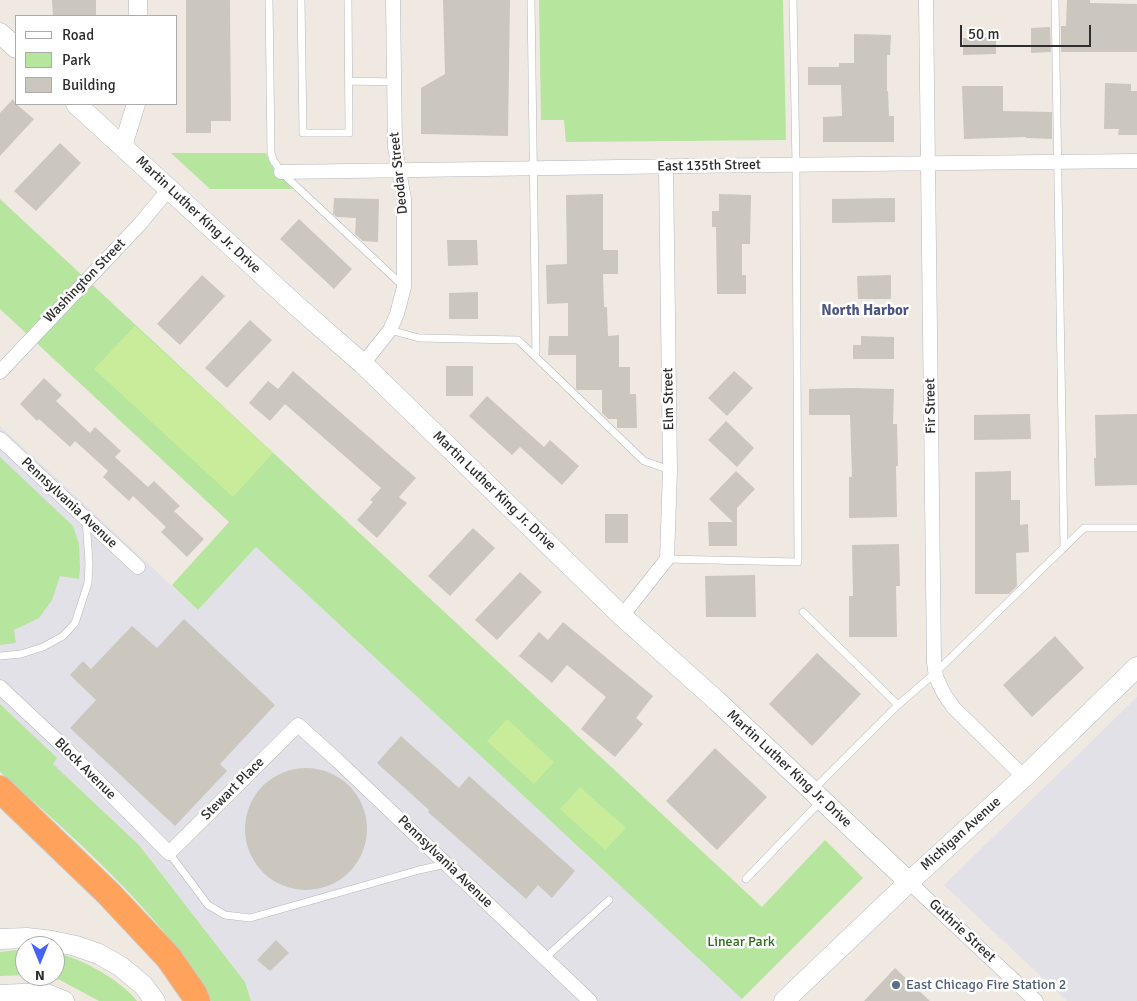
<!DOCTYPE html>
<style>
body{margin:0}
#map{position:relative;width:1137px;height:1001px;overflow:hidden;background:#efe9e1;font-family:Signika,sans-serif}
canvas{display:block}
.legend{position:absolute;left:15px;top:15px;width:162px;height:90px;box-sizing:border-box;background:#fff;border:1px solid #ababab;margin:0;padding:6px 9px;list-style:none;font-size:15px;color:#2e2e2e}
.legend li{display:flex;align-items:center;gap:10px;height:25px}
.legend b{width:25px;border:1px solid #ababab}
.north{position:absolute;left:15px;top:936px;width:50px;height:50px;box-sizing:border-box;background:#fff;border:1px solid #ababab;border-radius:50%;rotate:180deg;font-size:14px;font-weight:700;line-height:20px;text-align:center;color:#2e2e2e}
.north::after{content:'';display:block;margin:auto;width:18px;height:22px;background:#4264fb;clip-path:polygon(50% 0,100% 100%,50% 72%,0 100%)}
.scale{position:absolute;left:960px;top:25px;width:131px;height:22px;box-sizing:border-box;border:2px solid #2e2e2e;border-top:0;padding-left:6px;font-size:15px;line-height:18px;white-space:nowrap;color:#2e2e2e;-webkit-text-stroke:4px #fff;paint-order:stroke}
</style>
<div id="map">
<canvas width="1137" height="1001"></canvas>
<ul class="legend">
<li><b style="height:6px;background:#fff"></b>Road</li>
<li><b style="height:14px;background:#b6e59e"></b>Park</li>
<li><b style="height:14px;background:#cbc7bf"></b>Building</li>
</ul>
<div class="north">N</div>
<div class="scale">50 m</div>
</div>
<script>
const c = document.querySelector('canvas').getContext('2d');
c.lineJoin = 'round';
function fillPath(path, color) {
  c.fillStyle = color;
  c.fill(path, 'evenodd');
}
function strokePath(path, color, width, dash) {
  c.strokeStyle = color;
  c.lineWidth = width;
  c.lineCap = dash ? 'butt' : 'round';
  c.setLineDash(dash || []);
  c.stroke(path);
}
function label(font, color, halo, rows, align = 'center') {
  c.font = font + ' Signika,sans-serif';
  c.lineWidth = 5;
  c.setLineDash([]);
  c.textBaseline = 'middle';
  c.strokeStyle = halo;
  c.fillStyle = color;
  for (const [text, x, y, turn = 0] of rows) {
    c.save();
    c.translate(x, y);
    c.rotate((+turn || 0) * Math.PI / 180);
    c.textAlign = isNaN(turn) ? turn : align;
    if (halo) c.strokeText(text, 0, 0);
    c.fillText(text, 0, 0);
    c.restore();
  }
}
const industrial = new Path2D(`
 M0,426L198,610L256,547L742,999L740,1001H251L245,982L139,845L53,764L56,758L0,704Z
 M1137,697V1001H1067L944,885Z`);
const green = new Path2D(`
 M539,0H783L786,140L566,142L564,120H541Z
 M171,153H266L271,165L293,189H210Z
 M0,199L762,907L825,840L863,878L742,999L256,547L198,610L172,585L229,522L0,309Z
 M0,457L73,526L79,544L80,569L79,579L60,576L52,600L39,618L14,630L16,643L0,645Z
 M0,704L57,758L53,764L139,845L245,982L251,1001H210L208,996C196,978 186,959 172,942C122,879 60,825 0,772Z
 M25,949V975L0,976V952Z
 M55,953C79,956 123,982 137,1001H99L60,980L36,976H55Z`);
const pitch = new Path2D(`
 M135,326L273,453L233,497L94,369Z
 M507,719L554,762L534,784L487,741Z
 M580,787L626,828L605,850L560,809Z`);
const building = new Path2D(`
 M52,0H96V16H53Z
 M186,0H230L231,121H211V133H186Z
 M443,0H510L508,136L421,134V88L445,74Z
 M1067,0H1090V3L1137,4V52H1061V26H1066Z
 M1050,27L1051,52L1031,53V28Z
 M854,34L891,35L890,55H887V91H888L889,116H894V142H823V117L842,116L841,85H808V67H839V63H854Z
 M996,37V54L963,55V38Z
 M1105,83L1131,84V91H1137V135H1118L1119,129H1104Z
 M962,86H1003V111L1052,112V139L1026,138V137L964,139Z
 M13,99L16,104L34,119L0,156V113Z
 M60,143L81,163L36,211L14,191Z
 M603,194V250H618V274H603L604,307H607L608,336L619,335V367H630V394H636L637,428H617V419H608L602,413V390H577L576,388V355H548L549,336H568V303L547,304L546,265L567,264L566,195Z
 M719,194L751,195L750,244H742V275H746V294H717L716,227H712V211H719Z
 M334,198L379,199L378,242L363,241L355,234L356,218L337,217L333,214Z
 M895,198V222L832,223V199Z
 M299,219L352,269L334,289L280,239Z
 M447,240H477L478,265L448,266Z
 M202,275L225,296L180,345L157,324Z
 M891,275V299H858L857,276Z
 M478,292V319H449V293Z
 M250,320L272,340L227,388L205,368Z
 M861,336L894,337V359H853V345H861Z
 M446,366H473V396H446Z
 M293,371L416,478L399,497L407,503L377,538L357,520L373,502L370,500L381,488L285,404L270,421L249,403L268,381L278,389Z
 M734,371L753,388L727,416L708,398Z
 M44,378L62,395L56,401L90,433L95,427L121,451L115,457L148,487L154,481L180,506L174,511L204,539L187,557L161,532L166,527L133,496L129,501L103,477L108,471L75,441L70,447L39,419L37,421L20,404Z
 M851,388L894,389L893,424H897L898,466H896L897,517L849,518V477H852L850,415H809V389Z
 M487,396L544,447L550,440L579,466L562,485L520,447L512,455L469,416Z
 M1030,414L1031,439L974,440V415Z
 M1137,414V485L1095,486L1094,458H1096L1095,415Z
 M726,421L754,448L737,467L708,440Z
 M736,471L755,489L737,508V546H709L708,522H733L709,499Z
 M1011,471V500H1020V525L1028,524L1029,552L1016,553L1017,586L1009,594H975V472Z
 M605,514H628V543H605Z
 M473,528L495,548L450,596L428,576Z
 M899,544L900,586H896L897,637H849V596H853L852,545Z
 M520,572L542,592L497,640L475,620Z
 M755,575L756,617H706L705,576Z
 M184,619L275,705L220,764L227,771L175,826L70,728L96,700L70,675L83,661L91,669L132,626L157,648Z
 M563,622L653,696L636,718L643,724L615,757L581,729L606,697L567,665L552,683L519,656L539,632L548,640Z
 M1055,636L1084,668L1032,717L1003,685Z
 M817,653L861,694L812,746L769,704Z
 M401,736L459,788L469,776L575,871L552,898L538,885L526,899L428,812L429,810L377,763Z
 M715,748L767,797L717,850L666,801Z
 M245 829a61 61 0 1 1 122 0a61 61 0 1 1-122 0Z
 M276,940L289,953L270,971L257,960Z
 M895,968L930,1001H864Z`);
const service = new Path2D(`
 M269,0L271,153L273,160L281,172L402,285
 M301,0L303,133H349L348,0
 M531,0L536,357
 M1055,0L1064,548
 M349,81L394,82
 M390,330L419,338L518,340L644,461L670,470
 M667,559L798,562L796,165L793,0
 M803,612L898,705
 M0,656L21,654L43,647L63,636L75,623L88,583L89,563L86,519
 M813,790L898,705L935,673L1084,528H1137
 M169,853L208,905L225,915L250,918L419,870L446,864
 M746,879L820,802
 M545,958L609,900`);
const minor = new Path2D(`
 M926,0L934,662L936,677L944,694L954,708L1024,777
 M281,172C566,166 852,165 1137,161
 M363,364L390,330L397,314L404,287V199L395,147L393,0
 M0,372L139,225L169,189
 M0,439L138,567
 M622,616L667,559L670,470L666,166
 M0,687L66,749L169,853L298,725L338,761L590,1001
 M909,882L1036,1001`);
const tertiary = new Path2D(`
 M138,0V16
 M123,146L136,104`);
const secondary = new Path2D(`
 M0,33L16,48
 M76,104L299,308L363,364L622,616L717,701L909,882
 M0,939L27,938L52,941L76,946L99,954L120,966L143,985L155,1001
 M0,995L44,993L64,1001
 M784,1001L909,882L1024,777L1137,667`);
const motorway = new Path2D(`
 M0,789L109,894L169,958L194,994L197,1001`);
const markers = [
 [896,985,5,"#5c6f8a"]
];
const streetNames = [
 ["East 135th Street",709,166,-1],
 ["Deodar Street",399,173,-96],
 ["Martin Luther King Jr. Drive",198,215,43],
 ["Washington Street",85,281,-46],
 ["Elm Street",669,399,-91],
 ["Fir Street",931,406,-91],
 ["Martin Luther King Jr. Drive",494,491,44],
 ["Pennsylvania Avenue",69,503,43],
 ["Block Avenue",85,769,45],
 ["Martin Luther King Jr. Drive",789,769,43],
 ["Stewart Place",233,789,-45],
 ["Michigan Avenue",961,834,-42],
 ["Pennsylvania Avenue",445,862,44],
 ["Guthrie Street",962,931,43]
];
const parkNames = [
 ["Linear Park",741,942]
];
const serviceNames = [
 ["East Chicago Fire Station 2",906,985]
];
const neighbourhoodNames = [
 ["North Harbor",865,311]
];
fillPath(industrial, '#e3e1e8');
fillPath(green, '#b6e59e');
fillPath(pitch, '#c9ec9a');
fillPath(building, '#cbc7bf');
strokePath(service, '#b4b7c1', 8);
strokePath(minor, '#b4b7c1', 15);
strokePath(tertiary, '#b4b7c1', 19);
strokePath(secondary, '#b4b7c1', 21);
strokePath(motorway, '#c9c9c9', 28);
strokePath(service, '#fff', 7);
strokePath(minor, '#fff', 14);
strokePath(tertiary, '#fff', 18);
strokePath(secondary, '#fff', 20);
strokePath(motorway, '#ffa35c', 26);
for (const [x, y, r, color] of markers) {
  const dot = new Path2D();
  dot.arc(x, y, r, 0, 2 * Math.PI);
  c.fillStyle = color;
  c.fill(dot);
  strokePath(dot, '#fff', 2);
}
label('14px', '#2e2e2e', '#fff', streetNames);
label('14px', '#2c6e1b', '#fff', parkNames);
label('14px', '#4e5e75', '#fff', serviceNames, 'left');
label('bold 15px', '#4d5680', '#fff', neighbourhoodNames);
</script>
